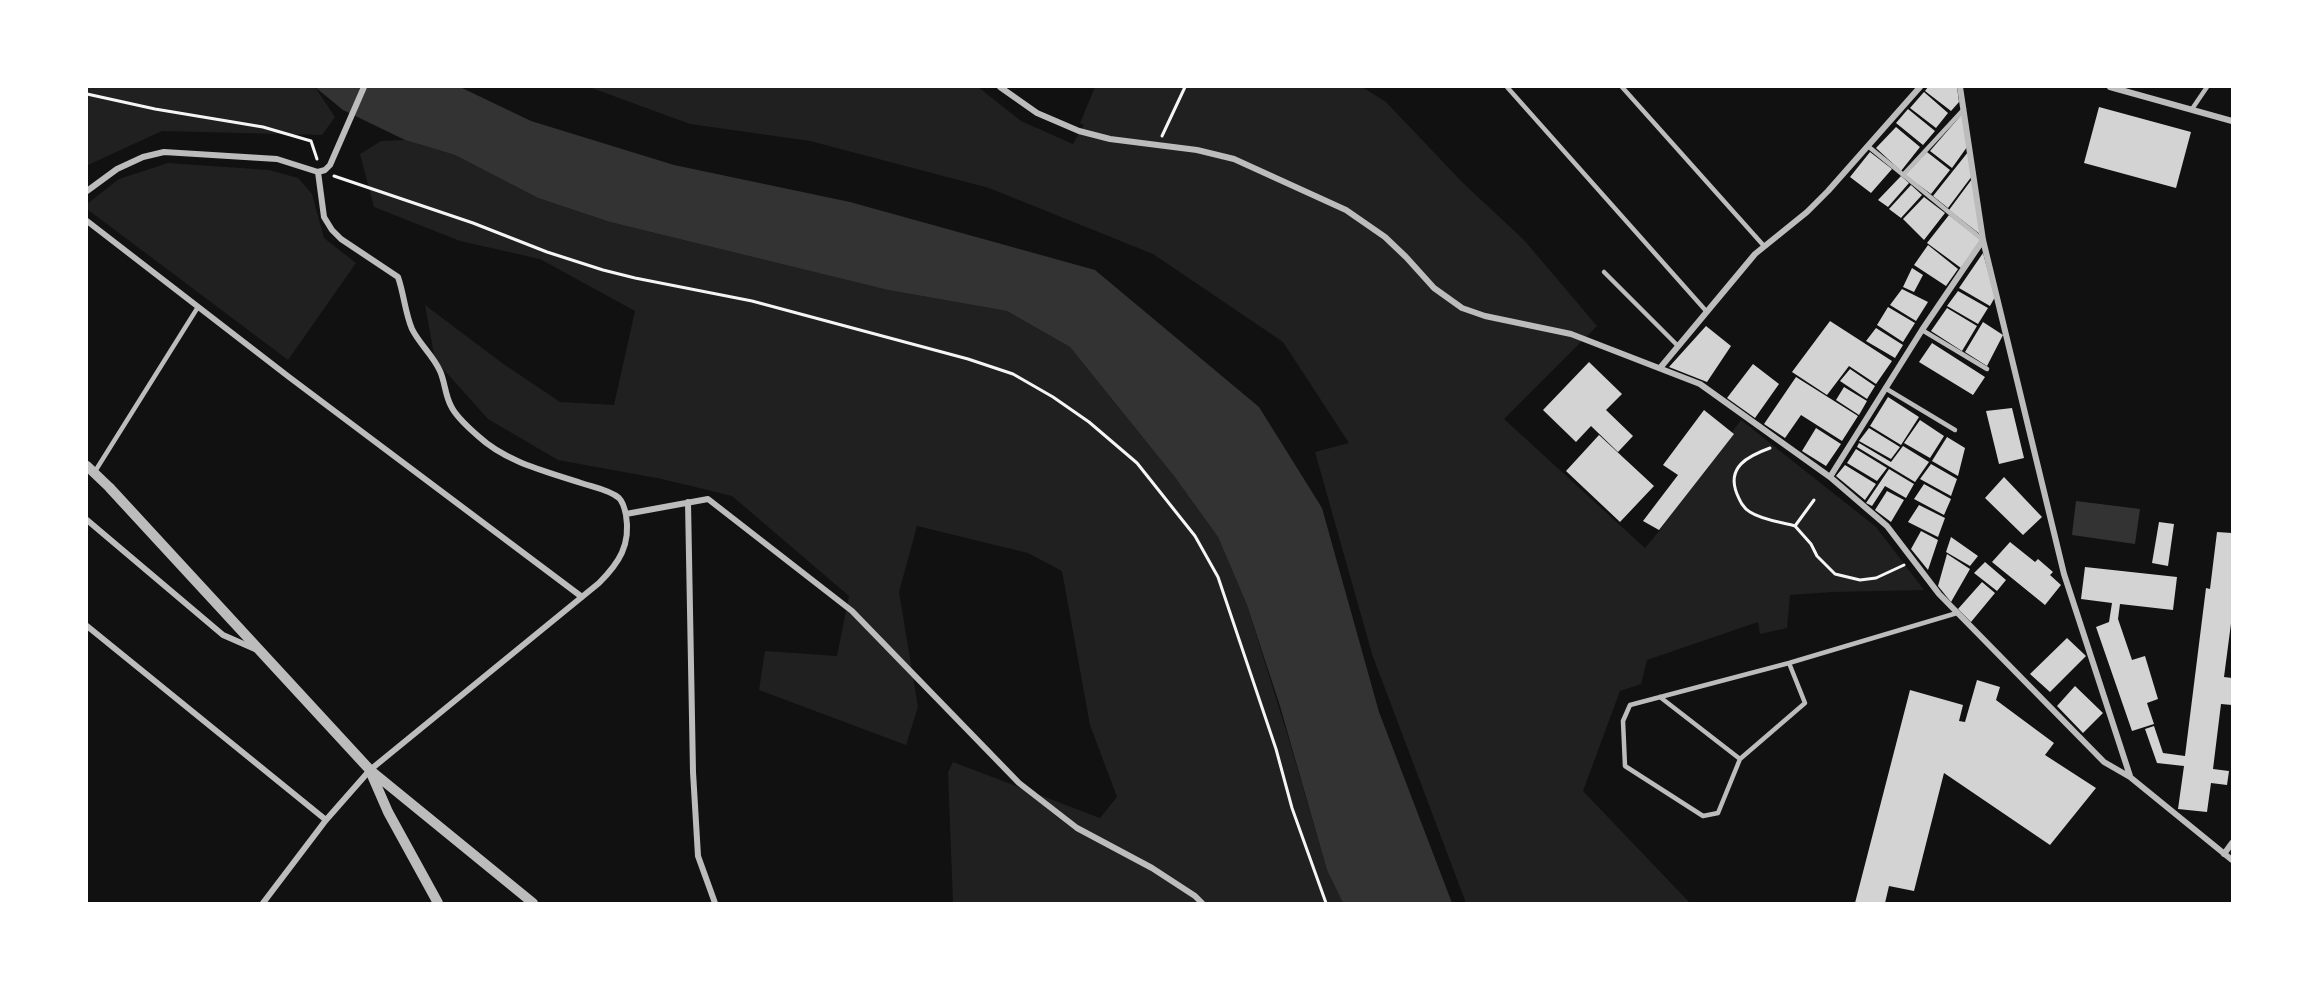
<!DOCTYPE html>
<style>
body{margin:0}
#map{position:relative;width:2319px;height:990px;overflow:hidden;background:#111;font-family:"Alegreya Sans",sans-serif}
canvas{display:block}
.frame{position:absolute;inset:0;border:88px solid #fff;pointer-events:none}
</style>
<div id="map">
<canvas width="2319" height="990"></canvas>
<div class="frame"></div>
</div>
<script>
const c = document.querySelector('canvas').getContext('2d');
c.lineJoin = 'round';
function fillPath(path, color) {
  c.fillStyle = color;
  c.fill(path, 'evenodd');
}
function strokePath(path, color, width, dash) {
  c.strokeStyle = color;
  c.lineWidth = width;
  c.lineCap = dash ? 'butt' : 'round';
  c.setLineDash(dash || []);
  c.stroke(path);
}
const green = new Path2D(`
 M87,87H315L335,117L322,135L162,131L88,165Z
 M589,87H978L1021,121L1073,144L1084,125L1080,123L1095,87H1362L1386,102L1463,183L1524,240L1597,326L1504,419L1645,548L1660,530L1741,420L1876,527L1924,590L1832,592L1790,595L1787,628L1760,634L1758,622L1647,660L1641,684L1620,691L1583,791L1690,903H1466L1372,654L1315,452L1349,443L1283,342L1153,254L989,188L810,141L690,124Z
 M405,140L455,155L538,198L610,222L888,290L1007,311L1070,347L1174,476L1218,537L1247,605L1290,743L1327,870L1343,903H953L948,772L953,762L1100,818L1117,797L1090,725L1062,571L1028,553L917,526L899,592L918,707L906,745L759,690L765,651L837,656L849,596L732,496L662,479L558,460L488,419L435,360L425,305L502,363L560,402L614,405L635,311L540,259L460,241L374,207L360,154L381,141Z
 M168,163L269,170L298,178L312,194L324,238L356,263L288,360L87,209V204L119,179Z`);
const water = new Path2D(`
 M315,87H460L531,121L674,165L850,202L1095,270L1259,407L1322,508L1379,712L1452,903H1343L1327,870L1280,706L1247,605L1218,537L1174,476L1070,347L1007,311L888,290L610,222L538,198L455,155L405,140L343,110Z
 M2076,501L2140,509L2135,544L2072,535Z`);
const building = new Path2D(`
 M1928,87H1957L1959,102L1951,111L1925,91Z
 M1924,92L1948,113L1936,128L1910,108Z
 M2099,107L2191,132L2176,188L2084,163Z
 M1908,109L1935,131L1923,145L1896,123Z
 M1962,114L1967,147L1952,168L1930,151Z
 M1896,127L1920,147L1901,171L1876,148Z
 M1870,152L1892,169L1871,193L1850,177Z
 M1927,152L1950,170L1931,194L1905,175Z
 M1968,152L1972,176L1948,208L1933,196Z
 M1901,176L1909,183L1888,207L1878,200Z
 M1972,179L1981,235L1949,210Z
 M1911,185L1922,195L1901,218L1889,209Z
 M1924,197L1945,213L1924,240L1903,219Z
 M1949,215L1981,240L1961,268L1927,243Z
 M1928,245L1958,269L1946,286L1914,265Z
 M1983,253L1995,297L1990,306L1959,288Z
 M1912,268L1923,275L1914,292L1903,287Z
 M1902,289L1928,302L1916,321L1890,305Z
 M1958,291L1988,308L1978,324L1947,306Z
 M1888,307L1915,323L1903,342L1877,325Z
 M1947,308L1977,326L1962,351L1931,331Z
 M1830,321L1892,361L1876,384L1849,366L1827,395L1792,372Z
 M1983,322L2003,335L1987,366L1965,352Z
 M1706,326L1731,346L1707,382L1669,367Z
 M1876,328L1903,345L1895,358L1866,341Z
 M1932,343L1985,377L1973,395L1919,362Z
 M1589,362L1622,394L1606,410L1633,436L1618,452L1591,426L1576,442L1543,410Z
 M1753,364L1779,384L1755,418L1727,398Z
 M1850,369L1875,386L1867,399L1840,381Z
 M1796,377L1858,416L1842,441L1801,415L1785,438L1764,424Z
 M1844,387L1867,401L1859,415L1836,400Z
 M1888,397L1919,417L1901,445L1870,426Z
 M2012,408L2024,458L1999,464L1986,411Z
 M1704,410L1734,434L1659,530L1643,521L1678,475L1663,465Z
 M1920,420L1944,436L1930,458L1904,443Z
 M1816,428L1841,444L1826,466L1802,451Z
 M1869,428L1900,447L1891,459L1859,441Z
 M1599,435L1654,486L1620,522L1566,471Z
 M1947,437L1965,448L1958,476L1932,461Z
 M1859,443L1891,462L1903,446L1929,462L1915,482L1857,447Z
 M1856,449L1887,468L1877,481L1847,463Z
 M1931,464L1957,479L1951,496L1920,479Z
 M1845,465L1876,484L1865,500L1836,476Z
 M1889,469L1914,484L1906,498L1885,486L1872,506L1866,503Z
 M2004,477L2042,517L2023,535L1985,498Z
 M1924,484L1951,499L1944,515L1914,499Z
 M1887,491L1904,500L1891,522L1875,510Z
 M1919,505L1945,518L1938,537L1908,522Z
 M2159,522L2174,524L2168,566L2152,563Z
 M1921,531L1938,540L1928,570L1911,549Z
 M2217,532L2232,533V616L2224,677L2232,678V705L2221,704L2213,769L2229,771L2227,785L2211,783L2207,812L2178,809L2184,766L2157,763L2145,729L2154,726L2163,753L2185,756L2206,588L2210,589Z
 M1951,537L1978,556L1970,566L1946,552Z
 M2010,542L2035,562L2038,559L2053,572L2050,575L2061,585L2045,605L1992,562Z
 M1947,554L1970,569L1951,602L1938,586Z
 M1985,562L2006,580L1997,591L1974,573Z
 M2085,567L2177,577L2173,610L2120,604L2118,619L2132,660L2145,656L2158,699L2147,703L2154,724L2132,731L2096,627L2109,622L2112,603L2081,599Z
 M1982,582L1995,593L1971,622L1958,609Z
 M2067,638L2086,656L2050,692L2030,674Z
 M1977,680L2000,687L1996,700L2054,743L2045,755L2096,788L2050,845L1944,773L1914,891L1889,886L1885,903H1855L1910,690L1963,705L1959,721L1965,722Z
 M2075,686L2103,713L2083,733L2057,706Z`);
const path = new Path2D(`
 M87,94L155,109L263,127L311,141L317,159
 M1162,136L1185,87
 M334,176L473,223L547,252L603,270L635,278L752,301L968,359L1013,374L1053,397L1089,422L1137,463L1195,536L1218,577L1276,749L1292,808L1326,903
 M1770,448C1748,456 1726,467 1737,494C1740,501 1743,508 1750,512C1762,520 1781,522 1795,526L1814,500
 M1795,526L1811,544L1817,556L1835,574L1860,580L1876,578L1904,565`);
const service = new Path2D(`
 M1507,87L1707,312
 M1622,87L1764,246
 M2192,109L2207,87
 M1869,147L1983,240
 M1903,175L1964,109
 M1604,272L1678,346
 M1922,330L1987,369
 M1885,388L1955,430
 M94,473L198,307
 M1789,663L1805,703L1740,759L1718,813L1703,816L1625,766L1623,721L1630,705L1789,663L1957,613
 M1660,697L1740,759`);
const minor = new Path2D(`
 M1000,87L1037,113L1079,131L1110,139L1197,150L1234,159L1346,210L1385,237L1406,257L1434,288L1462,308L1485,316L1571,334L1700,384L1830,477L1887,526L1939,594L2104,762L2130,777L2232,860
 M1960,87L1983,240L2064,574L2130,776
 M2110,87L2232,121
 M87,191L117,169L143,157L164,152L277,159L318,172L325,170L330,165L364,87
 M87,221L289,377L582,597
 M1660,368L1755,254L1807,212L1828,191L1920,87
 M1830,477L1922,330L1983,240
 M688,502L693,772L698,856L715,903
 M626,514L708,499L852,611L1019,783L1077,828L1152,868L1195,896L1202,903
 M87,520L223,635L255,649
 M87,626L326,820
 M2224,854L2232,843
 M263,903L326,820L370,770L599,583C619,563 631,545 626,515C625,510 623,502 619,498C610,490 593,487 581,483C545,471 506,462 478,436C469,428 456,417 451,406C445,395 445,382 440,371C433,355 420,345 412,329C405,313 404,294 398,277L341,239L332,230L324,217L318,172`);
const tertiary = new Path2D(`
 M87,466L109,487L370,770L533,903
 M371,773L388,812L438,903`);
fillPath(green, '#202020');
fillPath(water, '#333');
fillPath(building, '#d3d3d3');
strokePath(path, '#f5f5f5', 3);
strokePath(service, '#bcbcbc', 4.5);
strokePath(minor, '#bcbcbc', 6);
strokePath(tertiary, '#bcbcbc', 10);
</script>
